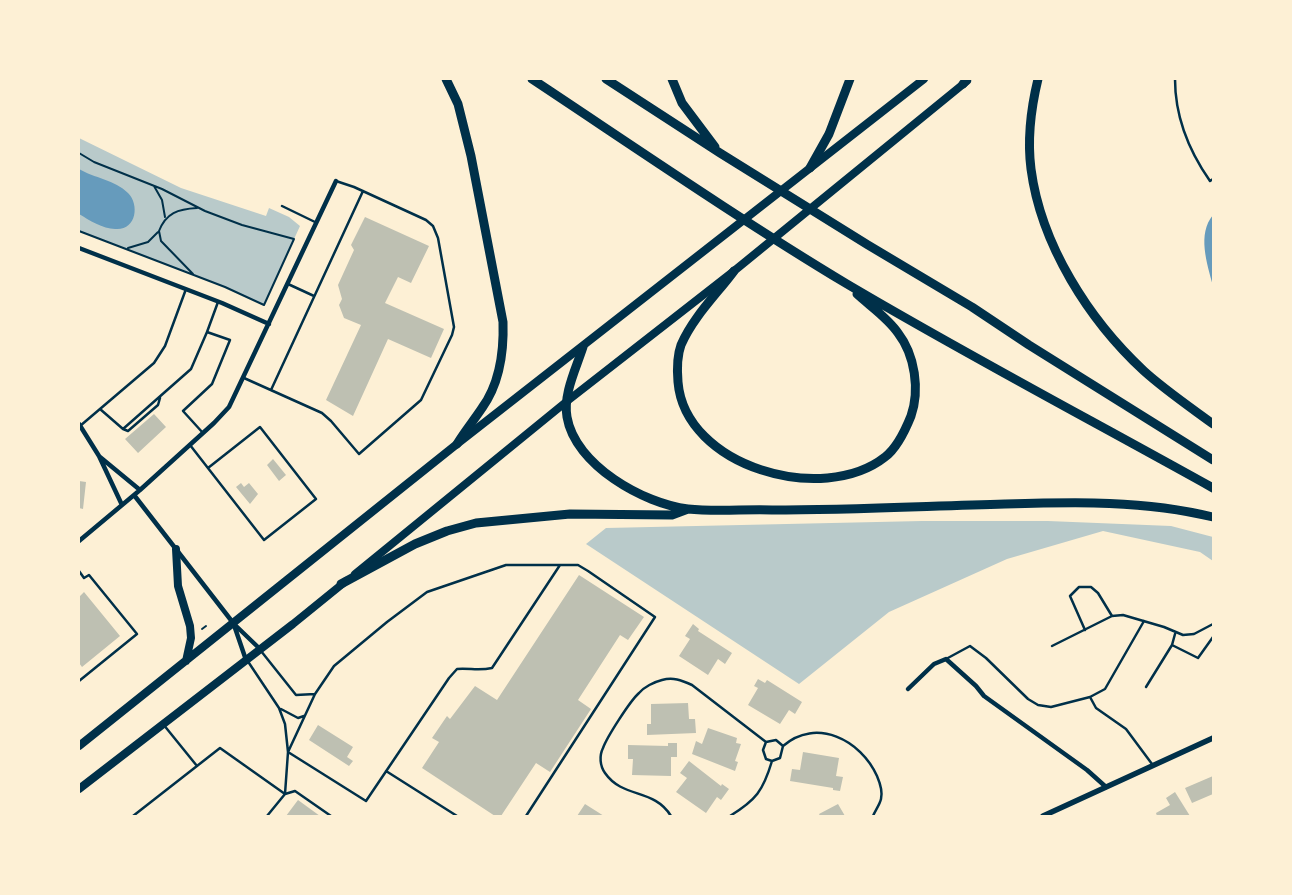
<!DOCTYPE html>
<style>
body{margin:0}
#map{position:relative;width:1292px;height:895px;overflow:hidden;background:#fdf0d5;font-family:"Alegreya Sans",sans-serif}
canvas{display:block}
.frame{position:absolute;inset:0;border:80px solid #fdf0d5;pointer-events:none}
</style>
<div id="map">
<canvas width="1292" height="895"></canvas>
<div class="frame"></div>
</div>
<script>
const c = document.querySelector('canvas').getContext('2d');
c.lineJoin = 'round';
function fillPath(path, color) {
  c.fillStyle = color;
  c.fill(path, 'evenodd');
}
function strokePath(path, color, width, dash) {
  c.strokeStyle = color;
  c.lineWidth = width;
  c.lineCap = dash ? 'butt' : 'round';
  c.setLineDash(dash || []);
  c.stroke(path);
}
const green = new Path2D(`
 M79,138L181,188L266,216L269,208L289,217L300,226L264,305L239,293L79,231Z
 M922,521H1048L1171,526L1213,537V561L1200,552L1103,531L1007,559L889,612L799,684L586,544L606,528Z`);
const water = new Path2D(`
 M79,169C94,178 115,180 128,193C140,205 136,231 115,229C103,229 89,220 79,214Z
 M1213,215V286C1207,263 1197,234 1213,215Z`);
const building = new Path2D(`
 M365,217L429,246L411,283L398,277L385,303L444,329L431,358L388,339L353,416L326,400L361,325L344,318L339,305L342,299L338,285L354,250L351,245Z
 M154,414L166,427L138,453L125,439Z
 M273,459L286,475L279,481L267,465Z
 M79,481L86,482L83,509L79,508Z
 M241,483L244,487L249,483L258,494L250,504L236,487Z
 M579,575L644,617L628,640L620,635L578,700L591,709L550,772L536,763L501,816H495L422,768L439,742L432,738L447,716L450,719L475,686L497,700Z
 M84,592L120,636L82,667L79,663V597Z
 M693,624L699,629L698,631L732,653L725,664L718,659L708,675L679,656L690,639L685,636Z
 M758,679L765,683L767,680L802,702L795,714L789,710L780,724L748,705L758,688L754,686Z
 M688,703L689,719H695L696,733L647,735V724H651V704Z
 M318,725L353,747L347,757L353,761L349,766L309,740Z
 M708,728L737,738L736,743L741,744L735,761L738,762L735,771L692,754L696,741L702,744Z
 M668,743H677V757H671V776L632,775L633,759H628V745L668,746Z
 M803,752L839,758L836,776L843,777L840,791L833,790V788L790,781L792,769L800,770Z
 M689,761L721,786L722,784L729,789L721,800L717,797L706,813L676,792L687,778L680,773Z
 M1213,776V794L1192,803L1185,788Z
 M1175,792L1190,816H1157L1156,813L1170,805L1166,798Z
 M298,800L320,816H286Z
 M585,804L604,816H577Z
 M838,804L845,816H820L819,814Z`);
const path = new Path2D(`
 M79,153L94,162L162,189L205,211L242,225L294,239L264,305L225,287L79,231
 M154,186L162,200L165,217
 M128,248L148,242L158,232
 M193,274L161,241L159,231C166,213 178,209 197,208
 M202,629L206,626`);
const service = new Path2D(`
 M1175,79C1175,117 1189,151 1210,181L1213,179
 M282,206L315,222
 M288,284L314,296
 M244,378L322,413L331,421L359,454L421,400L452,335L454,327L438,238L433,226L426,220L354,187L336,181
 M271,390L363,191
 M100,409L123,429L191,369L207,332
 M80,426L154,363L165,346L186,289
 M123,429L128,431L158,405L160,398
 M203,433L183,411L212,384L230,340L207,332L218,302
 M190,445L264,540L316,499L260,427L208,468
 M79,571L84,578L89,575L137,634L79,681
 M1085,630L1070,596L1079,587H1091L1098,593L1112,616
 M1172,645L1198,658L1213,637
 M1052,646L1112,616L1123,615L1164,627L1183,635L1194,634L1213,624
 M261,651L296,695L315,694L334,666L387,622L427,592L506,565H578L588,571L655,617L526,816
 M946,659L970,646L986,658L1028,699L1038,705L1051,707L1090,697L1105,689L1144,621
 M247,660L279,708L285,724L288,752L366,801L449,678L457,669C470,668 479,671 492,668L560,565
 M1146,687L1172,645L1175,634
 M1090,697L1096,708L1126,729L1152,764
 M281,709L298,718L304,716
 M163,724L197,766
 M783,746L776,740L766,742L763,750L766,759L772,761L780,758L783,746C816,717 861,740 877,776C880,783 883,791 881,799C880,804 875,811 873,816
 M386,771L457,816
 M133,816L220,748L285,794L295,791L331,816
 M267,816L285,794L288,752L315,694
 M671,816C654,788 623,799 605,773C600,766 599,756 603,748C607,737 630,701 639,693C644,687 654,682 662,680C673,677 681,680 692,685L766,742
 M730,816C756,800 763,791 772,761`);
const minor = new Path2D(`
 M79,248L222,303L269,324
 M79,424L99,456L122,505
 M100,457L140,490
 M134,495L234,624L260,649
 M79,541L140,490L214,423L229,407L336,181
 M234,625L246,660
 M908,689L934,664L946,659L976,686L984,696L1087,770L1106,787`);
const tertiary = new Path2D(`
 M1043,816L1213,738`);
const trunk = new Path2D(`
 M176,549L178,586L190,626L191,638L186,661
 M355,574L566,402L734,271L967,81
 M79,746L457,444L924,79
 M79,789L293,624L346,581`);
const motorway = new Path2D(`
 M446,79L458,104L471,156L503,322C504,352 500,383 482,408C474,420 465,431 457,444
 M532,79C636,148 739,219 847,284C967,355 1091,420 1213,488
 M606,79L720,153L868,245L972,307L1029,345L1213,460
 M672,79L682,103L715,147
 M1038,79C1031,108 1027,138 1031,169C1041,245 1089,320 1144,371C1165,390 1190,407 1213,424
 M963,84L967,79
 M810,168L829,134L850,79
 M734,271C717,294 693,317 681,345C677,356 677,370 678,382C685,467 823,506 885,457C897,448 905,431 911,416C920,390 915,355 898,333C888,318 870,306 857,294
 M583,347C576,369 563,394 567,417C575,465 644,504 688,509C716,512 745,509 772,510C850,510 927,506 1005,504C1075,502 1144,500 1213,517
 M341,584L415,544L447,531L476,523L570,514L672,515L688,509`);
fillPath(green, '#b9caca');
fillPath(water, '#669bbc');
fillPath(building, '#bec0b2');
strokePath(path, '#003049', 2);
strokePath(service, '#003049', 2.5);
strokePath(minor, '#003049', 4.5);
strokePath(tertiary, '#003049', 5.5);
strokePath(trunk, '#003049', 8);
strokePath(motorway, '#003049', 9);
</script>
